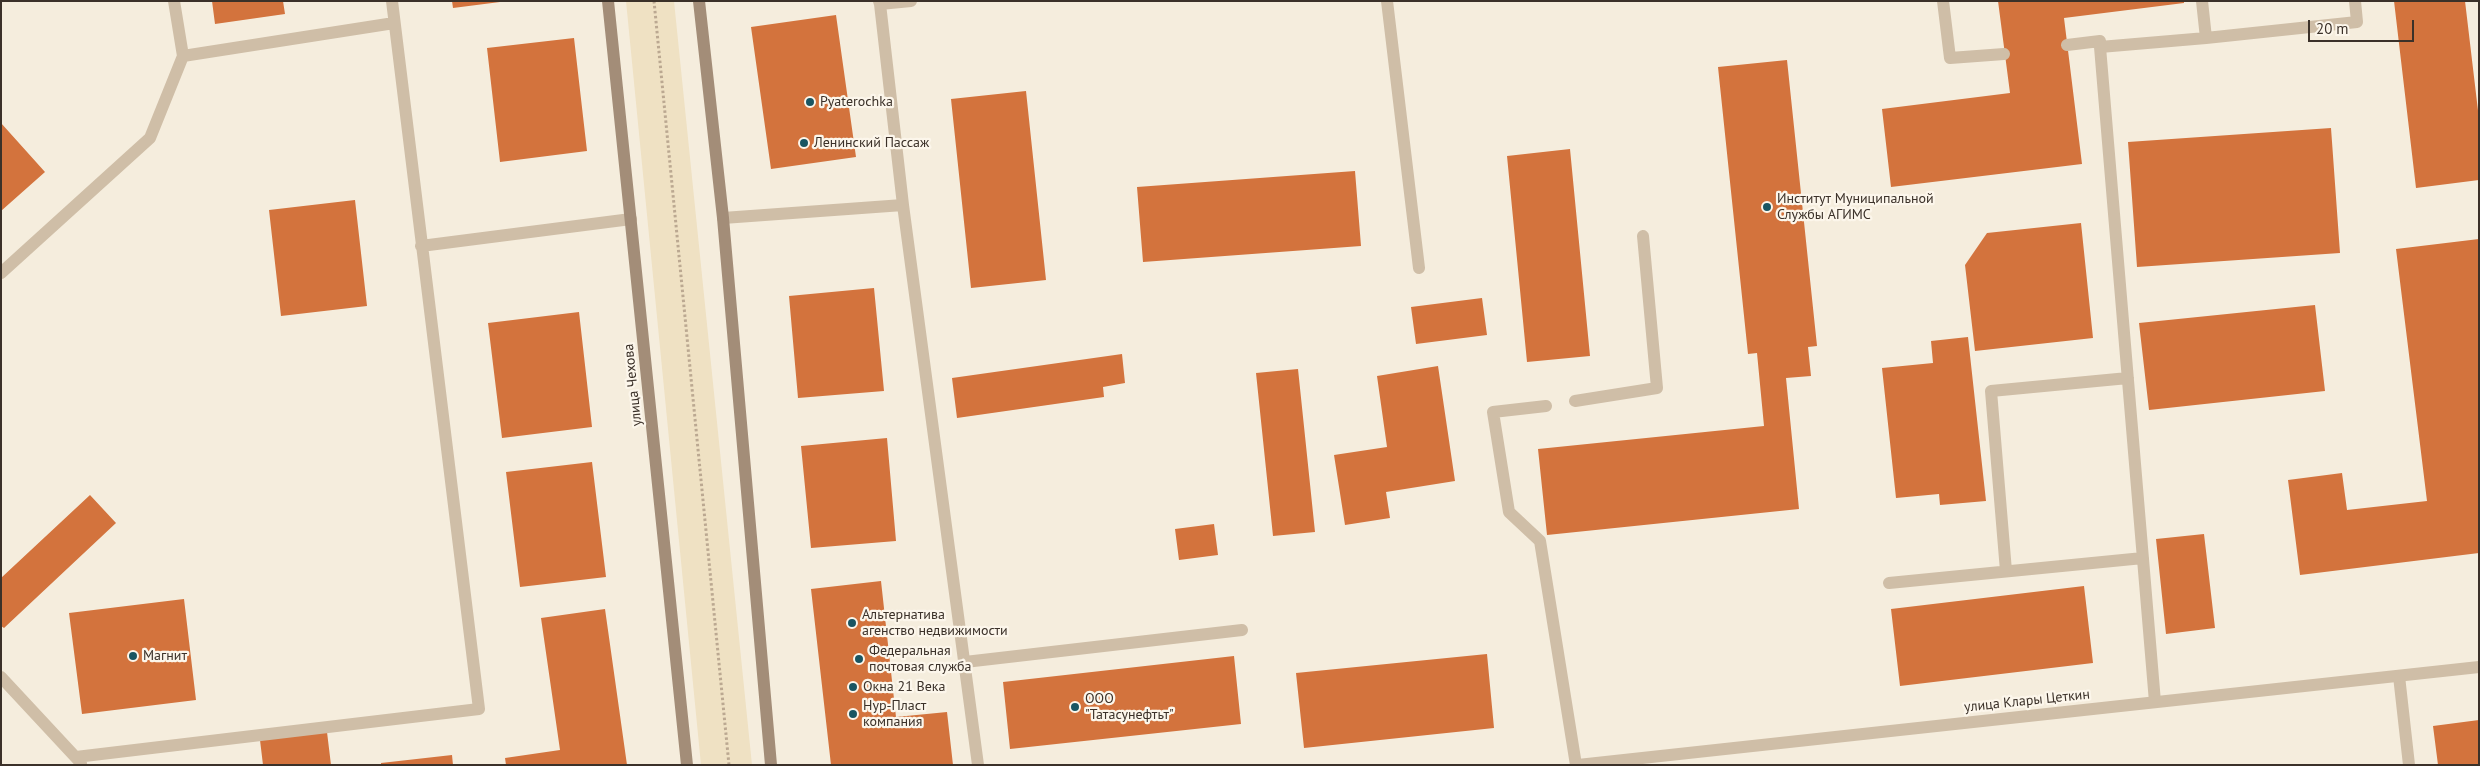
<!DOCTYPE html>
<meta charset="utf-8">
<style>
body{margin:0}
#map{position:relative;width:2480px;height:766px;overflow:hidden;background:#f5eddd;font-family:"PT Sans",sans-serif}
canvas{display:block}
.frame{position:absolute;inset:0;border:2px solid #3b3129;pointer-events:none}
.scale{position:absolute;left:2308px;top:20px;width:106px;height:22px;box-sizing:border-box;border:2px solid #3b3129;border-top:0;padding-left:6px;font-size:15px;line-height:18px;white-space:nowrap;color:#3b3129;-webkit-text-stroke:4px #fcf6eb;paint-order:stroke}
</style>
<div id="map">
<canvas width="2480" height="766"></canvas>
<div class="frame"></div>
<div class="scale">20 m</div>
</div>
<script>
const c = document.querySelector('canvas').getContext('2d');
c.lineJoin = 'round';
function fillPath(path, color) {
  c.fillStyle = color;
  c.fill(path, 'evenodd');
}
function strokePath(path, color, width, dash) {
  c.strokeStyle = color;
  c.lineWidth = width;
  c.lineCap = dash ? 'butt' : 'round';
  c.setLineDash(dash || []);
  c.stroke(path);
}
function label(font, color, halo, rows, align = 'center') {
  c.font = font + ' "PT Sans",sans-serif';
  c.lineWidth = 4.5;
  c.setLineDash([]);
  c.textBaseline = 'middle';
  c.strokeStyle = halo;
  c.fillStyle = color;
  for (const [text, x, y, turn = 0] of rows) {
    c.save();
    c.translate(x, y);
    c.rotate((+turn || 0) * Math.PI / 180);
    c.textAlign = isNaN(turn) ? turn : align;
    if (halo) c.strokeText(text, 0, 0);
    c.fillText(text, 0, 0);
    c.restore();
  }
}
const plaza = new Path2D(`
 M626,1H674L752,765H701Z`);
const building = new Path2D(`
 M212,1H283L285,14L215,24Z
 M452,1H500V2L453,8Z
 M1998,1H2184V3L2064,18L2082,164L1891,187L1882,109L2010,93Z
 M2394,1H2465L2479,119V180L2416,188Z
 M836,15L856,157L771,169L751,27Z
 M574,38L587,151L500,162L487,48Z
 M1787,60L1817,346L1808,347L1811,376L1786,378L1799,509L1547,535L1538,449L1764,426L1757,353L1748,354L1718,67Z
 M1026,91L1046,280L971,288L951,99Z
 M1,123L45,172L1,211Z
 M2331,128L2340,253L2137,267L2128,142Z
 M1570,149L1590,356L1527,362L1507,156Z
 M1355,171L1361,246L1143,262L1137,187Z
 M355,200L367,306L281,316L269,210Z
 M2081,223L2093,338L1975,351L1965,265L1987,233Z
 M2479,239V553L2300,575L2288,480L2342,473L2347,510L2427,501L2396,249Z
 M874,288L884,391L798,398L789,296Z
 M1482,298L1487,335L1416,344L1411,307Z
 M2315,305L2325,391L2149,410L2139,323Z
 M579,312L592,427L502,438L488,323Z
 M1968,337L1986,501L1940,505L1939,494L1896,498L1882,368L1933,363L1931,341Z
 M1122,354L1125,383L1103,387L1104,397L957,418L952,378Z
 M1438,366L1455,481L1386,492L1390,518L1345,525L1334,455L1387,447L1377,376Z
 M1298,369L1315,532L1273,536L1256,373Z
 M887,438L896,541L811,548L801,446Z
 M592,462L606,577L520,587L506,472Z
 M90,495L116,523L4,628L1,626V578Z
 M1214,524L1218,555L1179,560L1175,529Z
 M2204,534L2215,628L2166,634L2156,539Z
 M881,581L896,717L947,712L953,765H831L811,589Z
 M2084,586L2093,663L1900,686L1891,609Z
 M184,599L196,700L82,714L69,613Z
 M605,609L627,765H506L505,758L560,750L541,618Z
 M1487,654L1494,728L1304,748L1296,673Z
 M1234,656L1241,724L1010,749L1003,682Z
 M2479,720V765H2438L2433,726Z
 M327,732L331,765H263L260,740Z
 M452,755L453,765H381V763Z`);
const path = new Path2D(`
 M654,1L729,765`);
const service = new Path2D(`
 M879,1L880,4L911,1
 M1387,1L1419,268
 M1943,1L1950,58L2004,54
 M2206,38L2357,22L2355,1
 M2067,45L2100,41V47
 M183,56L394,23
 M903,205L978,765
 M723,218L903,205L880,4
 M421,246L631,219
 M1,273L150,138L183,56L174,1
 M1575,401L1657,388L1643,236
 M1546,406L1493,412L1509,512L1540,541L1576,765
 M2006,571L1991,391L2128,378
 M1889,583L2143,558
 M965,662L1242,630
 M2399,676L2409,765
 M1,677L81,763
 M2155,702L2100,47L2206,38L2202,1
 M76,757L479,709L392,1`);
const minor = new Path2D(`
 M1578,765L2479,667`);
const secondary = new Path2D(`
 M608,1L687,765
 M699,1L723,218L771,765`);
const markers = [
 [810,102,5,"#195562"],
 [804,143,5,"#195562"],
 [1767,207,5,"#195562"],
 [852,623,5,"#195562"],
 [133,656,5,"#195562"],
 [859,659,5,"#195562"],
 [853,687,5,"#195562"],
 [1075,707,5,"#195562"],
 [853,714,5,"#195562"]
];
const poiNames = [
 ["Pyaterochka",820,102],
 ["Ленинский Пассаж",814,143],
 ["Институт Муниципальной",1777,199],
 ["Службы АГИМС",1777,215],
 ["Альтернатива",862,615],
 ["агенство недвижимости",862,631],
 ["Федеральная",869,651],
 ["почтовая служба",869,667],
 ["Магнит",143,656],
 ["Окна 21 Века",863,687],
 ["ООО",1085,699],
 ["\"Татасунефтьт\"",1085,715],
 ["Нур-Пласт",863,706],
 ["компания",863,722]
];
const streetNames = [
 ["улица Чехова",633,385,-96],
 ["улица Клары Цеткин",2027,701,-6]
];
fillPath(plaza, '#efe1c3');
fillPath(building, '#d3733d');
strokePath(path, '#bba891', 3, [2.5, 2.5]);
strokePath(service, '#cfbea7', 12);
strokePath(minor, '#cfbea7', 12);
strokePath(secondary, '#a38d78', 12);
for (const [x, y, r, color] of markers) {
  const dot = new Path2D();
  dot.arc(x, y, r, 0, 2 * Math.PI);
  c.fillStyle = color;
  c.fill(dot);
  strokePath(dot, '#fcf6eb', 2);
}
label('14px', '#3b3129', '#fcf6eb', poiNames, 'left');
label('14px', '#3b3129', '#fcf6eb', streetNames);
</script>
